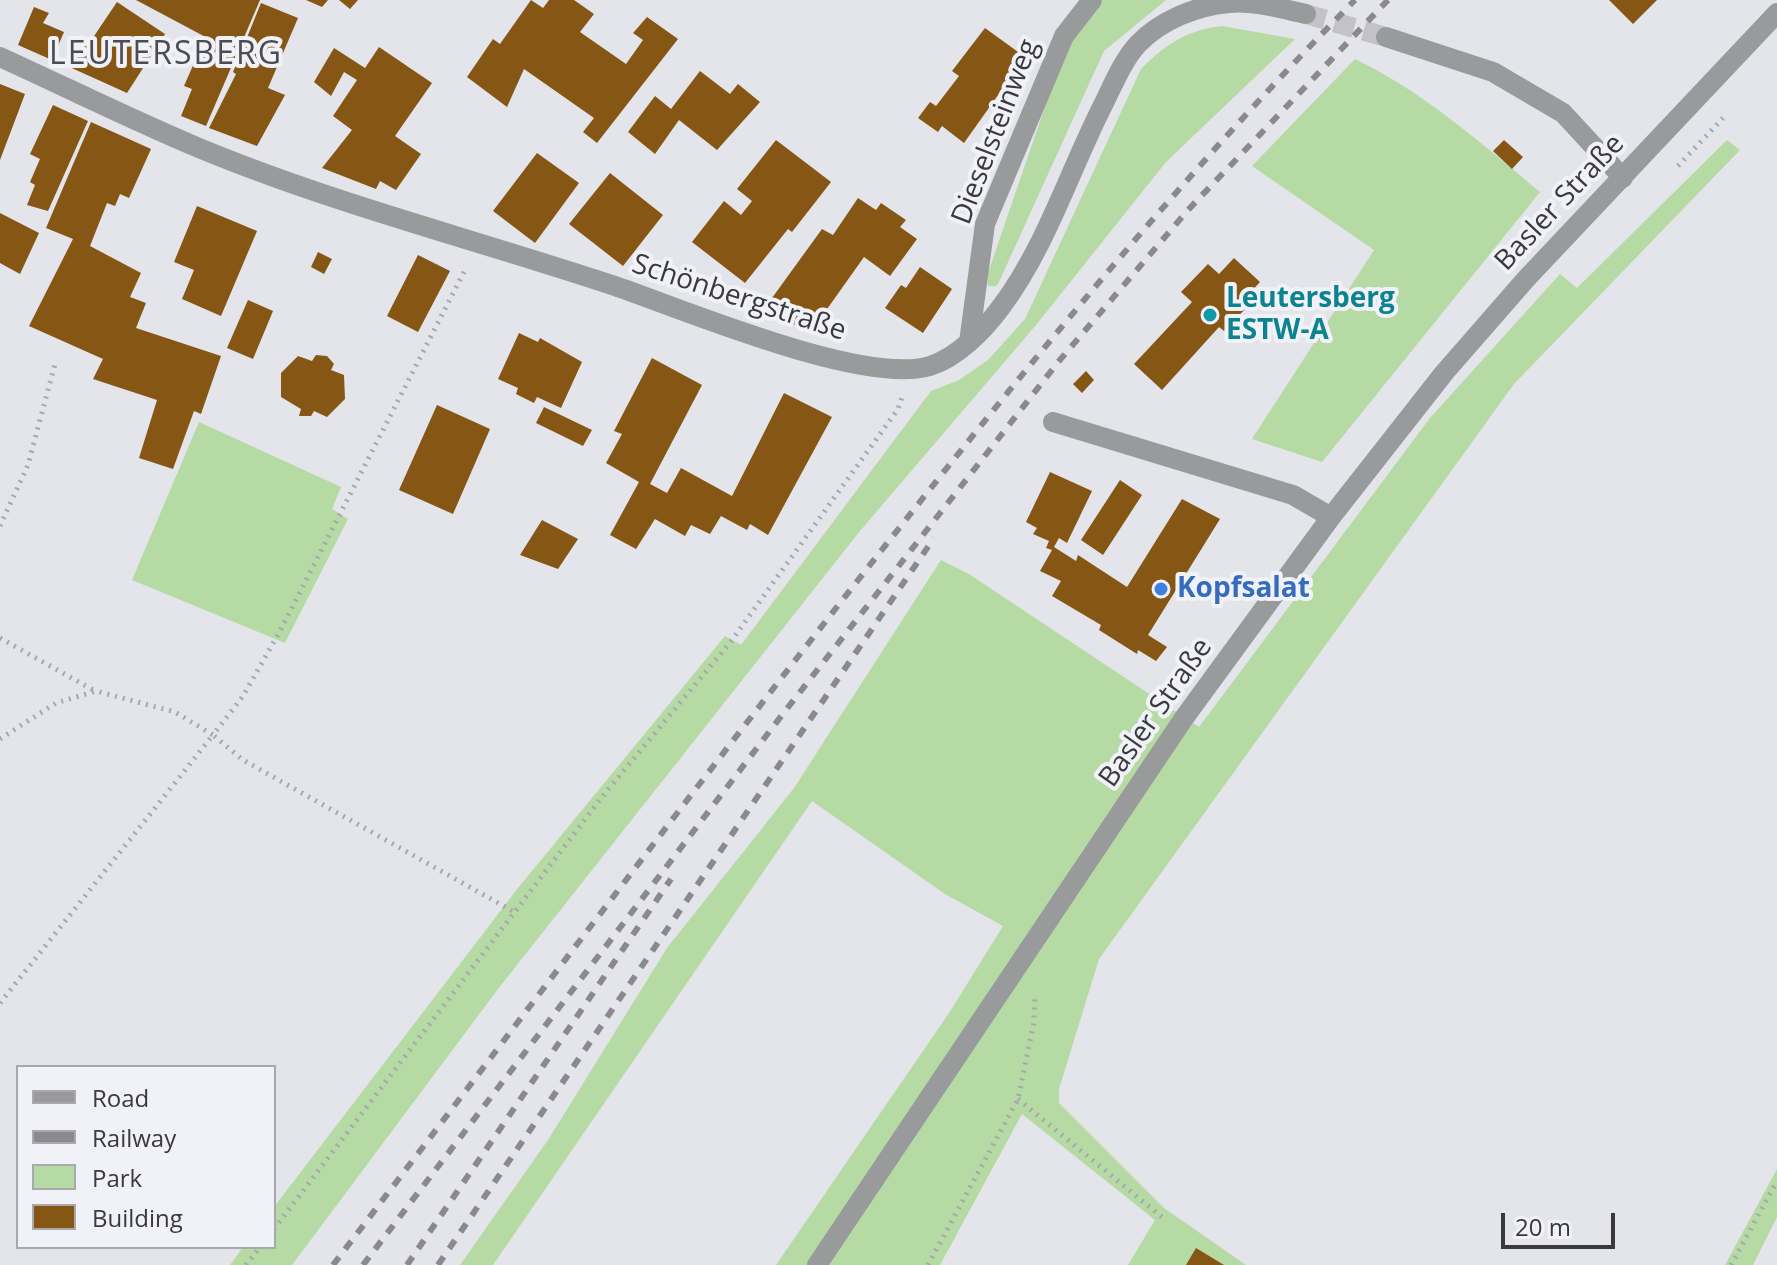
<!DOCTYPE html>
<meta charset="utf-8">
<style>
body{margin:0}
#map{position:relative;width:1777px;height:1265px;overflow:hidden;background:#e4e4eb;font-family:"Open Sans",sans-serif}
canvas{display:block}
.legend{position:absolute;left:16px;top:1065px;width:260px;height:184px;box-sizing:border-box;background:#f1f2f8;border:2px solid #a8a8ad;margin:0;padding:10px 14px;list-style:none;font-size:24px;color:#3a3a3d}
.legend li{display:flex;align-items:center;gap:16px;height:40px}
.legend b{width:40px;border:2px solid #a8a8ad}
.scale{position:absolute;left:1501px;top:1213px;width:114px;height:36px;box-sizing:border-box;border:4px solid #3a3a3d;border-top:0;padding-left:10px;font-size:24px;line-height:28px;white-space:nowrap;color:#3a3a3d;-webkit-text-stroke:6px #f1f2f8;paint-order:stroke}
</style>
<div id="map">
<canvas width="1777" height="1265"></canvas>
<ul class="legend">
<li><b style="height:10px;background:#989a9c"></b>Road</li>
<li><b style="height:10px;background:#89898e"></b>Railway</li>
<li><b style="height:22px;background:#b5daa3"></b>Park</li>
<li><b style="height:22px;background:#865614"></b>Building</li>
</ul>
<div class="scale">20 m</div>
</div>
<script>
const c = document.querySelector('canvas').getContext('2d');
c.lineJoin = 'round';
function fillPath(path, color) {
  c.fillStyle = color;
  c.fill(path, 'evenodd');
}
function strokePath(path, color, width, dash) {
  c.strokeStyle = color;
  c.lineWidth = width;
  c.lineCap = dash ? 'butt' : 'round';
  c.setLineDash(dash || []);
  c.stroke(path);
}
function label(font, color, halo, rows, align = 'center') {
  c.font = font + ' "Open Sans",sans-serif';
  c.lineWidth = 8;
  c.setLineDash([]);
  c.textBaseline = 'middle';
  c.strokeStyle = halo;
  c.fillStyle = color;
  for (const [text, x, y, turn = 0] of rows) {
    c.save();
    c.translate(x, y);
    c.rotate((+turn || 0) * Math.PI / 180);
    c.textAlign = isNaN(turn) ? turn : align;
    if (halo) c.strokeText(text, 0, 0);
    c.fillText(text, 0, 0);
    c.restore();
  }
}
const green = new Path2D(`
 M1103,0H1166L1104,51L999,282L996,286H988L987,276L1062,57L1088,14Z
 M1222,26L1295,39L1166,162L1036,325L860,531L498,989L292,1265H230L243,1247H274V1207L518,888L725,636L741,645L931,391L959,380L988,360L1025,319L1141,69C1166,44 1187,30 1222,26Z
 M1355,59C1424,92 1482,144 1540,192L1322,462L1252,439L1374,250L1252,166Z
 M1727,140L1740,150L1514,384L1099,959L1059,1089V1103L1164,1208L1246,1265H1128L1155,1220L1022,1114L940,1265H776L949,1013L1003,926L945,894L812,801L493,1265H460L548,1140L667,948L794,788L941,560L969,574L1199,727L1430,418L1560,274L1577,288Z
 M199,422L341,487L332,509L348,519L285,643L132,580Z
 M1777,1169V1217L1753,1265H1725Z`);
const building = new Path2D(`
 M136,0H260L206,126L181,116L192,89L184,86L198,54L208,57L213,41Z
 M306,0H328L322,7Z
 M339,0H358L350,9Z
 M531,0L543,8L549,0H574L594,14L580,32L626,64L643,40L633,33L647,17L678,39L597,143L583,132L594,118L524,69L507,107L467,77L493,39L500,44Z
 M1609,0H1657L1633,24Z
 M117,2L165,34L127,93L65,65L81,40L88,45Z
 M261,3L298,18L268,88L285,95L257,146L209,128L236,74L233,72Z
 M34,7L49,13L43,23L64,32L52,60L18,45Z
 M985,28L1025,57L964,143L942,126L938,132L918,118L930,102L936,106L959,76L952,71Z
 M379,47L432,83L395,136L421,154L396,190L380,181L376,189L322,168L352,130L333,116L357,80L344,72L331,96L314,82L334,48L365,68Z
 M700,71L730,94L738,84L760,102L717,150L679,120L655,154L628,132L655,96L671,109Z
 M0,84L25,94L0,160Z
 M53,105L88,121L48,211L27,205L35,185L30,182L40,159L30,154Z
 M91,122L151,149L129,198L120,194L115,206L107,203L90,246L141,273L130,297L146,303L136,328L221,356L201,414L194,411L173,469L139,458L157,400L93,379L103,359L29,326L73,239L46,228Z
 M776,140L831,182L792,232L788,229L745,283L692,242L724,201L741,215L752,201L737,189Z
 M1504,140L1523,157L1512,169L1493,151Z
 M537,153L579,183L535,243L493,211Z
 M610,173L663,215L623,266L569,224Z
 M858,198L876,210L881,203L906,220L900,227L917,239L890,276L864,257L810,333L764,309L822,229L833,235Z
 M197,206L257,231L221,316L182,299L194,270L174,262Z
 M0,213L39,233L20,274L0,263Z
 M318,252L332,259L324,274L311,267Z
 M418,255L450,271L418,332L387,316Z
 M1234,258L1260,282L1245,298L1251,303L1224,331L1219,327L1162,390L1134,364L1192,302L1181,292L1208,264L1219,274Z
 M920,267L952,289L923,333L885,308L901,285L906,288Z
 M248,300L273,311L253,359L227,348Z
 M519,333L538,342L540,338L582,362L561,408L537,397L534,403L516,394L518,388L498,379Z
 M316,355L327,356L334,364L331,370L344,375L345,399L327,417L314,411L311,416H299L301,409L281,397V373L298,356L312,361Z
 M652,358L702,385L650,484L667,493L681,468L732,496L784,393L832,417L768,535L750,524L747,530L721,516L710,534L691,525L685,536L655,519L636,549L610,535L639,482L606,463L622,434L614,431Z
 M1086,371L1094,380L1082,393L1073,384Z
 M437,405L490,429L453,514L399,490Z
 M544,407L592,430L583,446L536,423Z
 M1050,472L1092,491L1067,543L1059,538L1054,547L1076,561L1078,555L1127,587L1182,499L1220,519L1148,635L1167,647L1156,661L1138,650L1137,654L1099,630L1101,625L1052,596L1061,581L1040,571L1052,550L1046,548L1049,541L1033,534L1037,528L1026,522Z
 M1120,480L1142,495L1103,555L1081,540Z
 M542,520L578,539L558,569L520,555Z
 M1196,1248L1224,1265H1186Z`);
const minorTunnel = new Path2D(`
 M1306,14L1386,37`);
const path = new Path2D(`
 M1678,166L1723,118
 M0,526L28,465L56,360
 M0,638L95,691
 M0,739L56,703L96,691L175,712L213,735L243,696L280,631L466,268
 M0,1003L213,735L243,760L516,913
 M1018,1099L1163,1218
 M274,1229L602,797L732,640L898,409L902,397
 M246,1265L260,1247
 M928,1265L1018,1099L1034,1022L1035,994
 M1731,1265L1777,1181`);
const minor = new Path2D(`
 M1386,37L1493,72L1563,113L1623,178
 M0,57C66,87 132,120 199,148C334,204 477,240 615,286C685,310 864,386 930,366C958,357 984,330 1001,307C1046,247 1069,172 1103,105C1113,85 1123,60 1138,44C1161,20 1196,6 1229,3C1253,0 1282,9 1306,14
 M969,342L985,224L1064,36L1092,0
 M1053,422L1293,495L1331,517
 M817,1265L1184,718L1331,517L1444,373L1526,279L1777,13`);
const rail = new Path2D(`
 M333,1265C515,1027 695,786 881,551C1031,361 1184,173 1355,0
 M363,1265L782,715L1059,361L1188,210L1388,0
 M407,1265L671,879
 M438,1265L934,538`);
const markers = [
 [1210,315,8,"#0f9aa8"],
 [1161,589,8,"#3f7fe0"]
];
const streetNames = [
 ["Dieselsteinweg",996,132,-69],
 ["Basler Straße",1560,203,-47],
 ["Schönbergstraße",739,298,18],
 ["Basler Straße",1156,713,-55]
];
const cultureNames = [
 ["Leutersberg",1226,299],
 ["ESTW-A",1226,331]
];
const shopNames = [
 ["Kopfsalat",1177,589]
];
const quarterNames = [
 ["LEUTERSBERG",166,55]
];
fillPath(green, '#b5daa3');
fillPath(building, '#865614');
strokePath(minorTunnel, '#c2c2c8', 20, [20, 10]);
strokePath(path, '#a7a7ad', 5, [2, 6]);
strokePath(minor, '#989a9c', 20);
strokePath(rail, '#89898e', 6, [10, 10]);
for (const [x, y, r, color] of markers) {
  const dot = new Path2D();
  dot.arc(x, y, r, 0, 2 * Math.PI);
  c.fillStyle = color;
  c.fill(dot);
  strokePath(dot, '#f1f2f8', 3);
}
label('28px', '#3a3a3d', '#f1f2f8', streetNames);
label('bold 28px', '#0d838f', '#f1f2f8', cultureNames, 'left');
label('bold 28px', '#366cbe', '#f1f2f8', shopNames, 'left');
c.letterSpacing = '2px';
label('32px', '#4c4d52', '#f1f2f8', quarterNames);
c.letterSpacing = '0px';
</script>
